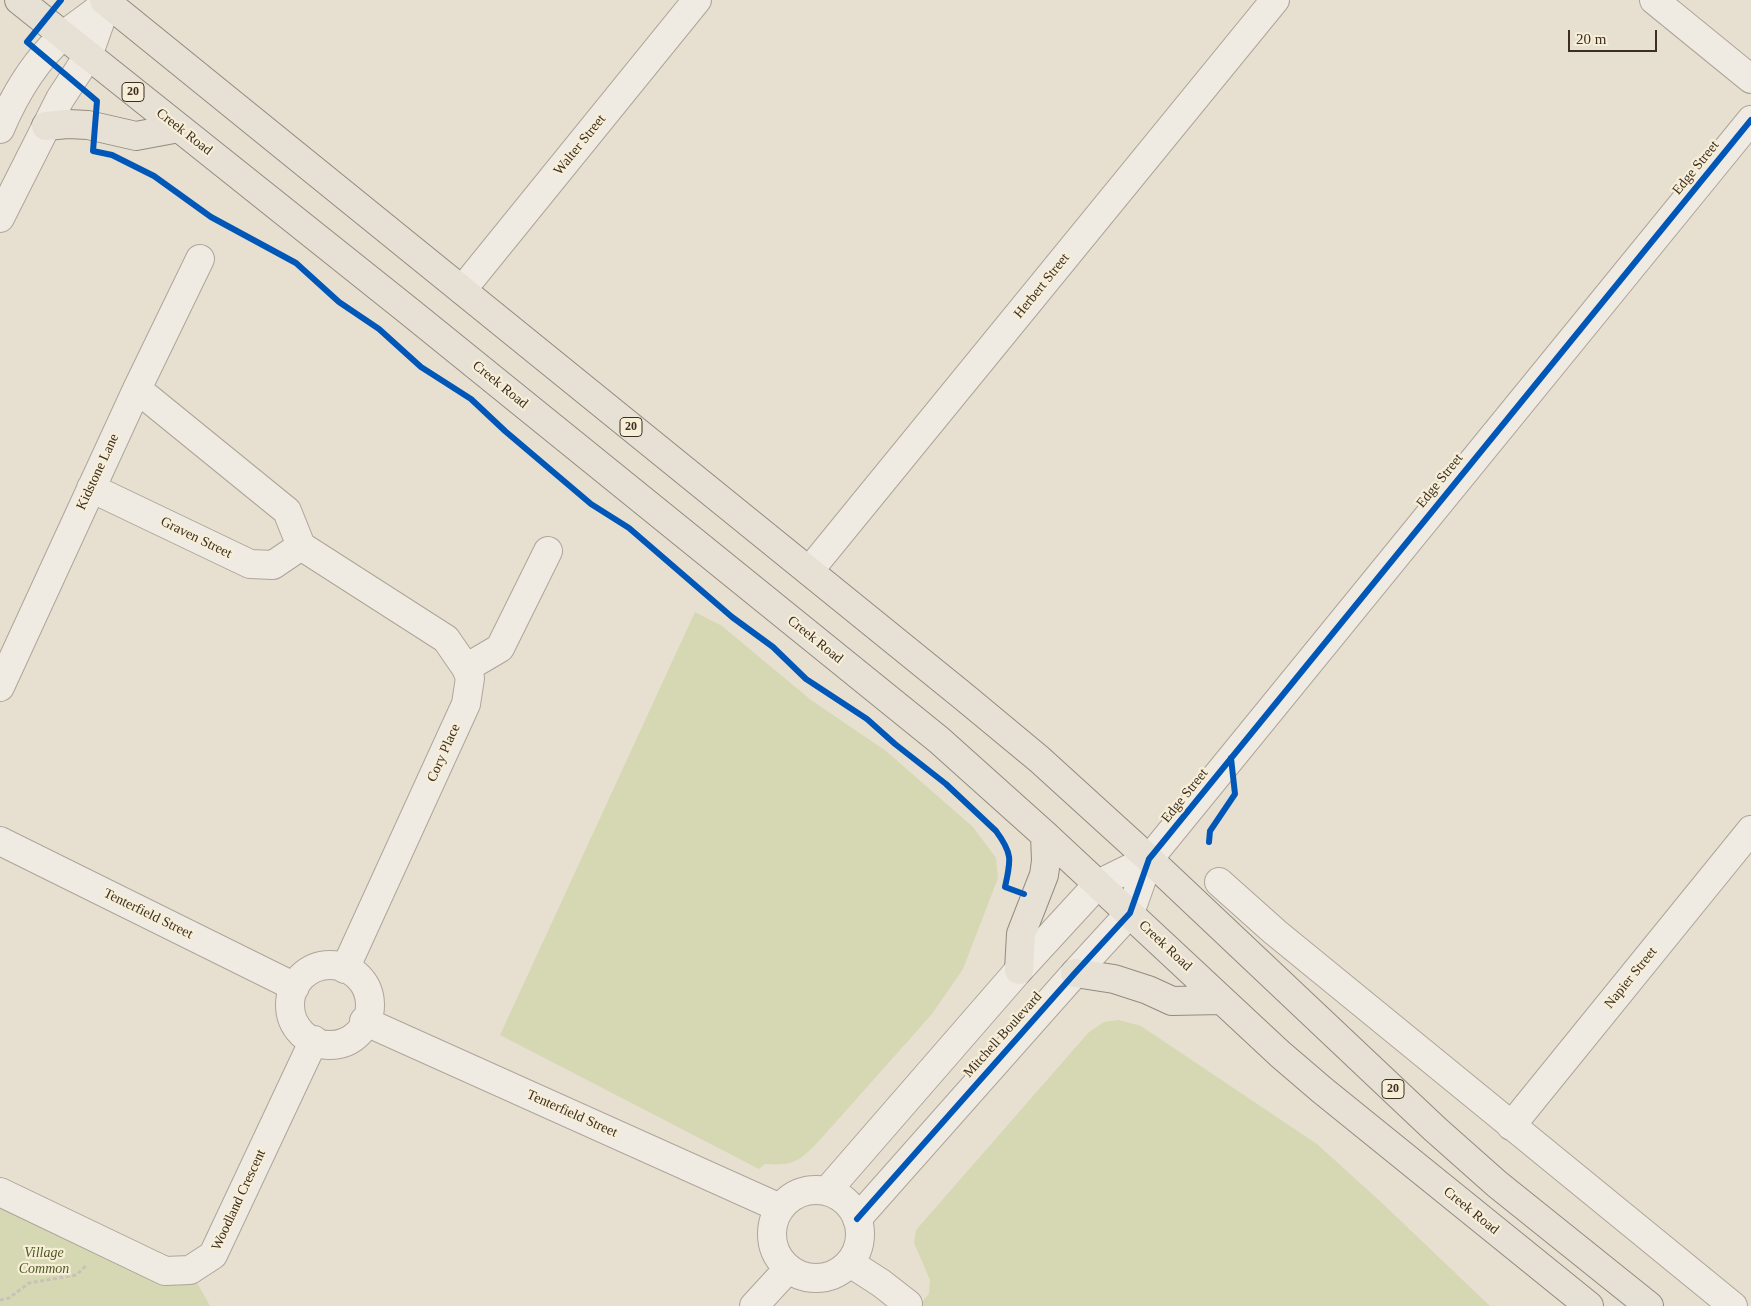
<!DOCTYPE html>
<style>
body{margin:0}
#map{position:relative;width:1751px;height:1306px;overflow:hidden;background:#e7e0d1;font-family:"Times New Roman",serif}
canvas{display:block}
.scale{position:absolute;left:1568px;top:30px;width:89px;height:22px;box-sizing:border-box;border:2px solid #3d2e20;border-top:0;padding-left:6px;font-size:15px;line-height:18px;white-space:nowrap;color:#3d2e20;-webkit-text-stroke:4px #f7eed8;paint-order:stroke}
</style>
<div id="map">
<canvas width="1751" height="1306"></canvas>
<div class="scale">20 m</div>
</div>
<script>
const c = document.querySelector('canvas').getContext('2d');
c.lineJoin = 'round';
function fillPath(path, color) {
  c.fillStyle = color;
  c.fill(path, 'evenodd');
}
function strokePath(path, color, width, dash) {
  c.strokeStyle = color;
  c.lineWidth = width;
  c.lineCap = dash ? 'butt' : 'round';
  c.setLineDash(dash || []);
  c.stroke(path);
}
function label(font, color, halo, rows, align = 'center') {
  c.font = font + ' "Times New Roman",serif';
  c.lineWidth = 4.5;
  c.setLineDash([]);
  c.textBaseline = 'middle';
  c.strokeStyle = halo;
  c.fillStyle = color;
  for (const [text, x, y, turn = 0] of rows) {
    c.save();
    c.translate(x, y);
    c.rotate((+turn || 0) * Math.PI / 180);
    c.textAlign = isNaN(turn) ? turn : align;
    if (halo) c.strokeText(text, 0, 0);
    c.fillText(text, 0, 0);
    c.restore();
  }
}
const green = new Path2D(`
 M695,612L722,626L811,700L886,751L973,827L996,858L998,878L963,969L932,1014L819,1141C799,1161 795,1166 765,1164L759,1169L500,1035Z
 M1119,1020L1141,1026L1317,1144L1382,1203L1490,1306H918L929,1294L930,1280L914,1243L916,1230L1088,1033L1104,1022Z
 M0,1192L190,1270L210,1306H0Z`);
const path = new Path2D(`
 M0,1300L9,1298L29,1283L76,1275L87,1265`);
const minor = new Path2D(`
 M1654,0L1751,79
 M0,129C15,94 36,59 65,34C79,23 95,13 108,1
 M0,218L60,99L88,56L107,2
 M462,290L697,0
 M137,389L287,511L301,546L446,639L466,668
 M91,488L250,564L273,565L301,546
 M809,571L1275,0
 M0,687L137,389L200,259
 M0,841L295,987
 M1219,882L1275,932L1733,1306
 M290 1005a40 40 0 1 1 80 0a40 40 0 1 1-80 0Z
 M345,969L466,704L470,678L466,668L500,648L548,551
 M364,1021L780,1208
 M1511,1126L1751,830
 M772 1234a44 44 0 1 1 88 0a44 44 0 1 1-88 0Z
 M827,1191L1019,970L1098,884L1149,859
 M0,1192L165,1271L190,1270L213,1255L314,1040
 M857,1219L1075,973L1130,913L1149,859L1751,120
 M850,1263L881,1283L908,1304
 M754,1306L788,1269`);
const primary = new Path2D(`
 M19,0L410,312L939,740L1045,835L1280,1054L1322,1090L1589,1306
 M104,0L963,696L1039,759L1149,859L1435,1129L1497,1184L1649,1306
 M46,126L68,124L88,125L136,136L179,128
 M1019,970L1021,934L1044,875L1046,861L1045,835
 M1075,973L1114,979L1148,990L1172,1001L1222,1000`);
const cycleway = new Path2D(`
 M61,0L27,42L97,101L93,151L112,155L154,176L211,217L296,263L339,302L379,329L421,367L471,399L505,431L591,504L629,528L732,617L773,647L806,679L867,719L895,744L946,784L996,831C1013,854 1011,860 1005,887L1024,894
 M1209,842L1210,831L1235,794L1231,758
 M857,1219L1075,973L1130,913L1149,859L1751,120`);
const shields = [
 [133,92,22],
 [631,427,22],
 [1393,1089,22]
];
const shieldNames = [
 ["20",133,92],
 ["20",631,427],
 ["20",1393,1089]
];
const streetNames = [
 ["Creek Road",184,132,38],
 ["Walter Street",580,145,-51],
 ["Edge Street",1696,168,-51],
 ["Herbert Street",1042,286,-51],
 ["Creek Road",500,385,39],
 ["Kidstone Lane",98,472,-65],
 ["Edge Street",1440,481,-51],
 ["Graven Street",196,538,26],
 ["Creek Road",815,640,39],
 ["Cory Place",444,753,-66],
 ["Edge Street",1185,796,-51],
 ["Tenterfield Street",148,914,26],
 ["Creek Road",1165,946,43],
 ["Napier Street",1631,978,-51],
 ["Mitchell Boulevard",1003,1035,-48],
 ["Tenterfield Street",572,1114,24],
 ["Woodland Crescent",239,1200,-65],
 ["Creek Road",1471,1211,39]
];
const parkNames = [
 ["Village",44,1253],
 ["Common",44,1269]
];
fillPath(green, '#d6d7b3');
strokePath(minor, '#ada599', 30);
strokePath(primary, '#928b80', 30);
strokePath(path, '#c8c2b9', 3, [4, 2.5]);
strokePath(minor, '#efebe3', 28);
strokePath(primary, '#e6e1d4', 28);
strokePath(cycleway, '#0057b8', 6);
for (const [x, y, w] of shields) {
  const box = new Path2D();
  box.roundRect(x - w / 2, y - 9.5, w, 19, 4);
  c.fillStyle = '#f7eed8';
  c.fill(box);
  strokePath(box, '#3d2e20', 1);
}
label('bold 12px', '#3d2e20', null, shieldNames);
label('14px', '#3d2e20', '#f7eed8', streetNames);
label('italic 14px', '#4d5a26', '#f7eed8', parkNames);
</script>
